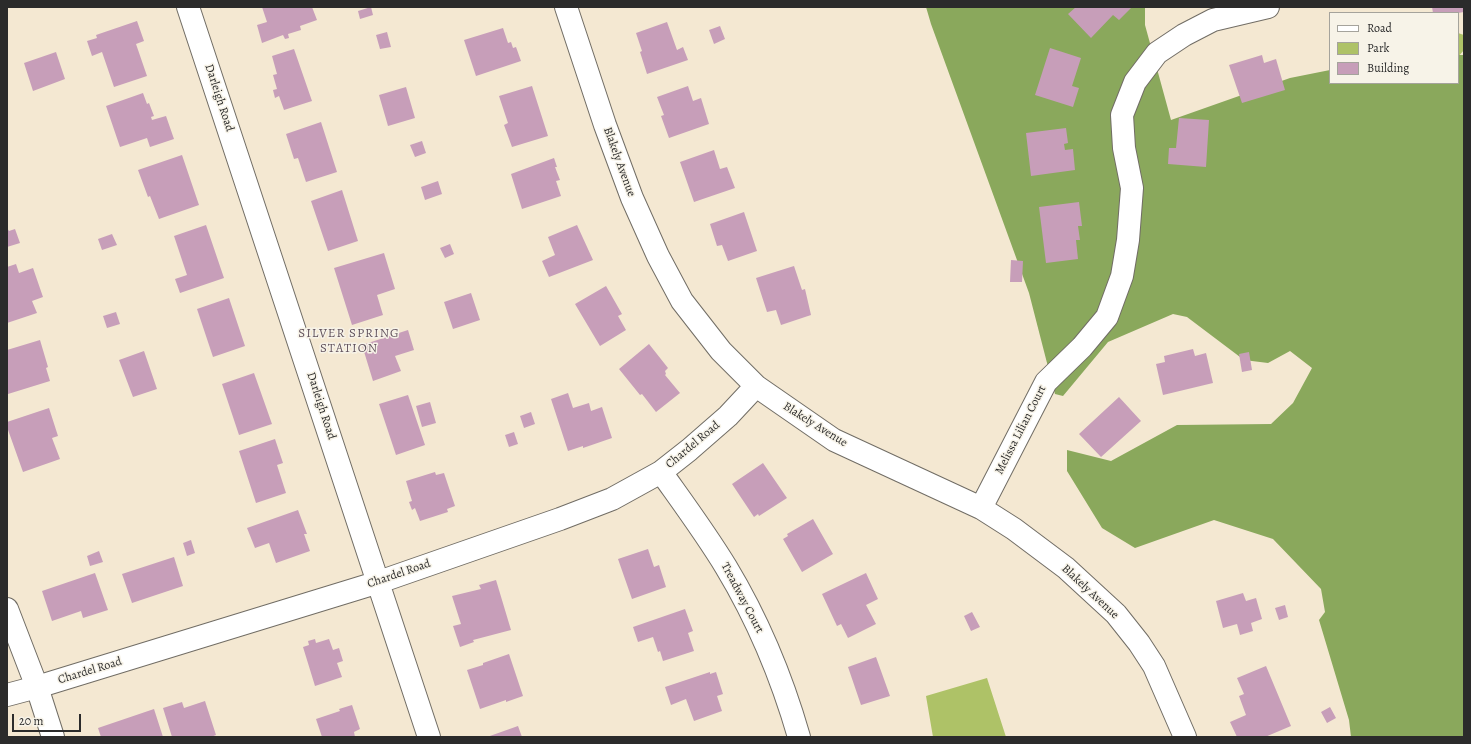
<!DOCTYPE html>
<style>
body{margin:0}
#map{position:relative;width:1471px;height:744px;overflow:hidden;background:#f4e8d2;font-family:Alegreya,serif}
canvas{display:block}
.frame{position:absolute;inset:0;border:8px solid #2b2b2b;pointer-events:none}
.legend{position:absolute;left:1329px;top:12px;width:130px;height:72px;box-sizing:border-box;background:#f7f3e8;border:1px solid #a5a39c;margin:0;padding:5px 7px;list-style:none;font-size:12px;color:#2b2b2b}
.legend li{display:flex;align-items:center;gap:8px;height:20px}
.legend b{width:20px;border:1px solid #a5a39c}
.scale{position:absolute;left:12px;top:714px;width:69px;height:18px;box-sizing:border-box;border:2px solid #2b2b2b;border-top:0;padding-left:5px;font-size:12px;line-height:14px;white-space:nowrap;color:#2b2b2b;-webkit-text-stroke:3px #f7f3e8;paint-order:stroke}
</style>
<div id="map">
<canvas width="1471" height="744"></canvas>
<div class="frame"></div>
<ul class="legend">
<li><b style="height:5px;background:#fff"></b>Road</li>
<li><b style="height:11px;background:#aec267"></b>Park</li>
<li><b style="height:11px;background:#c79eb9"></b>Building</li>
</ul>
<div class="scale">20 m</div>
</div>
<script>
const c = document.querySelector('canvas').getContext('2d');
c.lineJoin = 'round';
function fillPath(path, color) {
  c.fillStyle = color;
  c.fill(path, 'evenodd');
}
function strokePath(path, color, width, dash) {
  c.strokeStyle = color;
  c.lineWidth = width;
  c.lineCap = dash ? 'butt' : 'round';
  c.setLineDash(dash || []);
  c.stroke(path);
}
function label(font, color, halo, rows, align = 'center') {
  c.font = font + ' Alegreya,serif';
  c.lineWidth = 3;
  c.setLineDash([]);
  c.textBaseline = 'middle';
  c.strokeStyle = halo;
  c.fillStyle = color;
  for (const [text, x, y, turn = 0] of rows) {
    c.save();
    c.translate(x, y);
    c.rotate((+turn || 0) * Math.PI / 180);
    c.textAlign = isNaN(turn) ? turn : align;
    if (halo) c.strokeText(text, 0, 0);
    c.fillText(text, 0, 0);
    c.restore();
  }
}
const green = new Path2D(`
 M1458,33L1464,35V50L1458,57Z
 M987,678L1006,737H933L926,696Z`);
const forest = new Path2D(`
 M926,7H1145V25L1171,120L1290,78L1330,70V83H1458V55H1464V737H1351L1349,720L1319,620L1325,612L1321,589L1273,539L1214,520L1135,548L1102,528L1067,471V450L1111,461L1177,425L1271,424L1293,403L1312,368L1290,351L1268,363L1244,360L1187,317L1173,314L1108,342L1063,396L1055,394L1029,293L931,24Z`);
const building = new Path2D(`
 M262,7H312L317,20L300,26L301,30L288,34L289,38L285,39L283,35L262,43L257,25L267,22Z
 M371,7L373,15L360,19L358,11Z
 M1076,7H1130L1131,8L1119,20L1113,15L1091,38L1068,14Z
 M1432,7H1464V12L1458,13H1433Z
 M137,21L144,41L136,44L147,76L114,87L102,52L92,56L87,41L97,38L96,35Z
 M667,22L677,50L683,47L688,60L647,74L640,52L642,51L636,33Z
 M720,26L725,39L714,44L709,30Z
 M503,28L508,43L511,42L513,48L516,47L521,61L476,76L464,40Z
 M387,32L391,47L380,49L376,35Z
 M1050,48L1081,58L1072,86L1079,88L1073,107L1035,95Z
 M294,49L312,101L284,110L279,96L275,98L273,90L277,89L273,75L277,74L272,56Z
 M56,52L65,79L33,91L24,63Z
 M1262,55L1264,63L1276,59L1285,90L1242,103L1229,65Z
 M532,86L548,136L512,147L504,125L508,123L499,96Z
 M688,86L693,101L701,98L709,124L669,138L661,116L664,115L657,97Z
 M406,87L415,118L388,126L379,95Z
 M143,93L147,104L149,103L154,116L151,117L152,120L166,116L174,139L150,147L147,138L120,147L106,106Z
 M1179,118L1209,120L1206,167L1168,164L1169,148H1176Z
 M321,122L337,172L306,182L298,158L294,159L286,134Z
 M1066,128L1068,143L1064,144L1065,150L1073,149L1075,170L1031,176L1026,133Z
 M422,141L426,153L415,157L410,145Z
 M714,150L720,169L727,167L735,188L694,202L680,162Z
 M182,155L199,205L159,219L150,196L148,197L138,170Z
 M554,158L557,167H555L560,180L556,181L561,196L522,209L511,174Z
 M438,181L442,194L425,200L421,187Z
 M342,190L358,241L328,251L311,201Z
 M1079,202L1082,226H1078L1080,240H1076L1078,259L1046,263L1039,207Z
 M744,212L757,251L728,261L722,245L717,246L710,224Z
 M206,225L224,278L180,293L175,279L187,275L174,236Z
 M577,225L593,260L549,277L542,261L555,255L548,237Z
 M7,228L9,231L15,229L20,243L7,247Z
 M112,234L117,245L102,250L98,239Z
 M450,244L454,254L445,258L440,248Z
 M384,253L395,289L377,295L383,315L352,325L334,268Z
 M1011,260L1023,261L1022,282H1010Z
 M16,264L19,273L33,268L43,297L32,301L37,313L7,323V267Z
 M794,266L802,290L805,289L811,315L781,325L776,310L767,312L756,278Z
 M606,286L622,314L618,316L626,330L600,346L575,304Z
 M471,293L480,320L453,329L444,302Z
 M229,298L245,346L213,357L197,309Z
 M116,312L120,324L107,328L103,316Z
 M408,330L414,350L395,356L401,371L373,381L362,345Z
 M40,340L48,367L46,368L50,381L8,394L7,350Z
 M649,344L668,368L665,371L666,374L665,375L680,393L656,412L642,394L640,395L619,369Z
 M1193,349L1195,356L1206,353L1213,383L1163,395L1156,364L1165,362L1164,356Z
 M144,351L157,389L133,397L119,360Z
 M1249,352L1252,370L1242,372L1239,354Z
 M254,373L272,424L239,435L222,384Z
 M568,393L573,408L589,403L591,411L602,407L612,438L583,448V446L568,451L551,399Z
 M408,395L425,445L396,455L379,404Z
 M1119,397L1141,421L1101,457L1079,434Z
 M430,402L436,423L422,427L416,406Z
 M49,408L58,436L52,438L60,459L23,472L7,427V422Z
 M531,412L535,424L524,428L520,416Z
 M514,432L518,444L509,447L505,435Z
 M275,439L283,463L277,465L286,493L256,503L239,451Z
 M763,463L787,498L759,516L758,514L754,517L732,484Z
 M435,472L436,475L444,473L455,506L447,509L448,512L420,521L415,508L412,510L409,502L412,501L406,481Z
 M298,510L307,534H304L310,551L276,563L269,543L255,548L247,528Z
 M813,519L833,554L802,572L783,539L788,536L787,534Z
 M191,540L195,553L187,556L183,543Z
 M648,549L654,567L659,565L666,587L632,599L618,559Z
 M99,551L103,562L90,566L87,556Z
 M174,557L183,586L132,603L122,574Z
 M95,573L108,610L83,618L81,611L52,621L42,591Z
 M866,573L878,599L866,605L876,624L848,638L841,624L837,626L822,594Z
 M496,580L511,630L473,640L474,642L460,647L453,626L461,624L452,596L481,589L479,585Z
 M1243,593L1246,601L1256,598L1262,619L1251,623L1253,631L1240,635L1237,624L1223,628L1216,601Z
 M1285,605L1288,617L1279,620L1275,608Z
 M685,609L693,631L688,633L694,651L663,661L660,651L658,652L653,637L638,642L633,627Z
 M972,612L980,627L971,631L964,616Z
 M315,639L316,643L329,639L333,650L339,648L343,661L337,663L342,677L315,686L303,647L309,645L308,641Z
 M509,654L523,696L506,702V700L480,709L467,670L483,665V663Z
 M876,657L890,696L861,705L848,667Z
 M1266,666L1291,726L1265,737H1237L1230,722L1246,715L1239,696L1244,694L1237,678Z
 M710,672V674L716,672L723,694L717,696L722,711L694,721L686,699L671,705L665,687Z
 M205,701L216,735L211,737H172L163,708L182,702L184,708Z
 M352,705L360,729L354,732L355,737H322L316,719L340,711L339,709Z
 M1330,707L1336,718L1327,723L1321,712Z
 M154,709L163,737H101L98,728Z
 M518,726L522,737H487Z`);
const minor = new Path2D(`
 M188,7L429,737
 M566,7L605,125L632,198L658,256L682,301L721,351L756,386L834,440L981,508L1014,529L1066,568L1116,614L1139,643L1154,666L1185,737
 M661,472C683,503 706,534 726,567C758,620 782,678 799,737
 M981,508L1046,382L1082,347L1107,317L1122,276L1128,240L1132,188L1124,148L1122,115L1135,82L1157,53L1184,35L1213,20L1268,7
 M7,609L37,687L53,737
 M7,695L37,687L379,582L560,519L612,499L661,472L689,450L728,416L756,386`);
const streetNames = [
 ["Darleigh Road",219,98,72],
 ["Blakely Avenue",619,162,70],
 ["Darleigh Road",321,406,72],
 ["Blakely Avenue",815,425,32],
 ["Melissa Lilian Court",1021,430,-63],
 ["Chardel Road",693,445,-40],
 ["Chardel Road",399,574,-19],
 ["Blakely Avenue",1090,592,43],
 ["Treadway Court",742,598,62],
 ["Chardel Road",90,671,-17]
];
const neighbourhoodNames = [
 ["SILVER SPRING",349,334],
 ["STATION",349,349]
];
fillPath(green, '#aec267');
fillPath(forest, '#8aa85c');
fillPath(building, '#c79eb9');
strokePath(minor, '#716d65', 24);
strokePath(minor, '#fff', 22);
label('12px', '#2b2b2b', '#f7f3e8', streetNames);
c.letterSpacing = '1px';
label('13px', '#62535d', '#f7f3e8', neighbourhoodNames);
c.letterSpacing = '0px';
</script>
